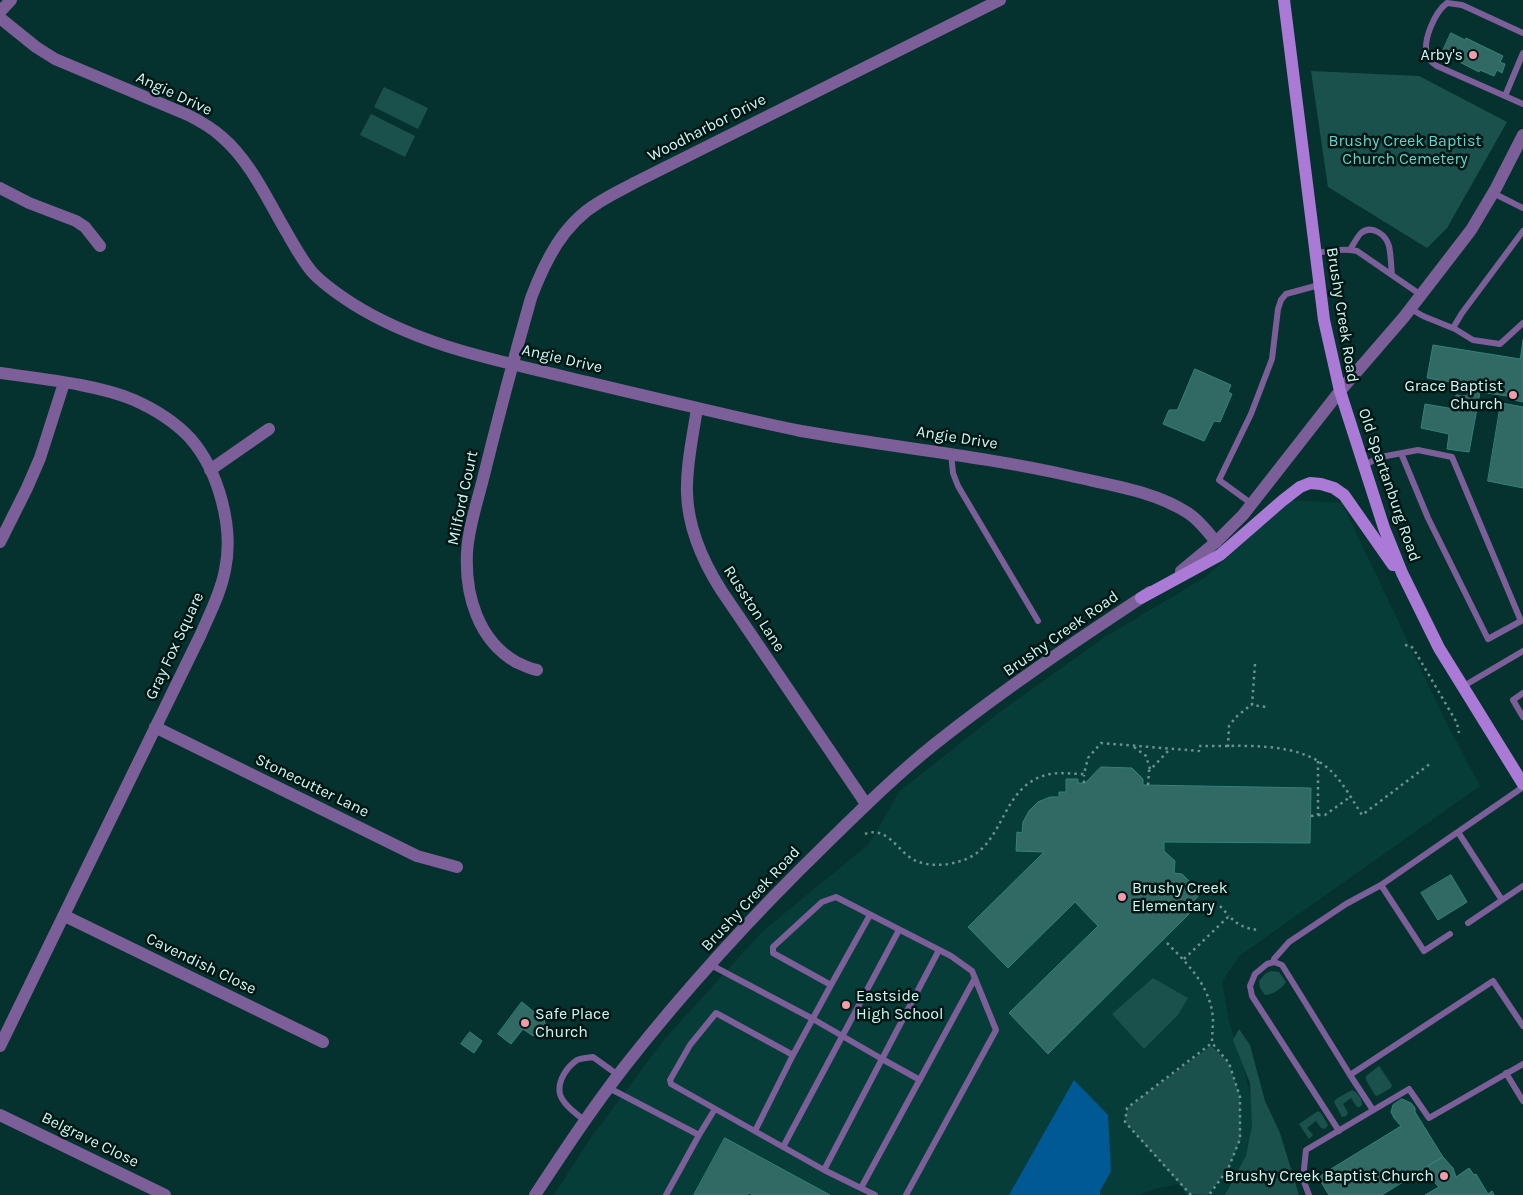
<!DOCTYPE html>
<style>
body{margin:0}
canvas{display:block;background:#05322e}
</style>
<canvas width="1523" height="1195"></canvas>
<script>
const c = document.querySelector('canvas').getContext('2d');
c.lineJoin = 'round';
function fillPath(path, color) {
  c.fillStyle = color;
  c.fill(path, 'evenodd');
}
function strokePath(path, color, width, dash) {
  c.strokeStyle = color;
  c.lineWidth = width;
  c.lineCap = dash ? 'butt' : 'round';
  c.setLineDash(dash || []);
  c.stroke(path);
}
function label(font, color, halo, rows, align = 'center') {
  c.font = font + ' Karla,sans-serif';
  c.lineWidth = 5;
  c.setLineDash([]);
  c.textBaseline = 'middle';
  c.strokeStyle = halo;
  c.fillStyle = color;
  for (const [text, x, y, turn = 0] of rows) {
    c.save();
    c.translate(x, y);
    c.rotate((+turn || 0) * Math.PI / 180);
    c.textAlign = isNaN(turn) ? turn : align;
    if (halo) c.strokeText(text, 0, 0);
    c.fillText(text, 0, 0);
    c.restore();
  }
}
const built = new Path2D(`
 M1291,500L1342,503L1449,728L1480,786L1239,956L1222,982L1229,1022L1242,1061L1258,1126L1259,1171L1227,1195H1186L1179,1184L1154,1189L1139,1195H554L590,1139L663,1041L763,931L869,844L900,791L1000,712L1105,637L1207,576Z`);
const green = new Path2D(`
 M1311,71L1419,76L1507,122L1447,228L1427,248L1328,187Z
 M384,87L428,108L418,129L374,107Z
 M371,114L415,136L405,157L360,135Z
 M1271,971L1279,972L1286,982C1283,988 1272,995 1265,995L1260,988L1259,981L1265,974Z
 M1153,978L1188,998L1178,1015L1144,1049L1112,1014Z
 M1239,1029L1250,1045L1265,1101L1280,1133L1299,1195H1225L1246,1156L1252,1126L1250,1083L1233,1040Z
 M1211,1046L1228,1062L1240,1096L1241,1138L1228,1169L1208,1195L1189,1194L1125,1122L1127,1108Z
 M1379,1066L1392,1085L1391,1088L1377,1096L1375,1095L1366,1080V1076Z
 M1352,1090C1357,1092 1363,1100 1362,1105L1359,1107H1357L1351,1098L1343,1104L1348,1113L1346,1116L1342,1117L1334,1102L1336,1099Z
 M1318,1111L1321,1113L1328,1125L1325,1129L1321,1128L1316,1121L1307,1128L1313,1135L1309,1139L1299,1124Z`);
const water = new Path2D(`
 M1074,1080L1108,1115L1111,1171L1100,1191V1195H1009Z`);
const building = new Path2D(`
 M1451,33L1465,40L1466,38L1503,56L1500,62L1505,64L1502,73L1497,70L1494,76L1480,70L1479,72L1442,53Z
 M1523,340V402L1514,400V397L1480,392L1469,452L1447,449L1449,434L1421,428L1425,404L1454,409L1456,395L1467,396L1469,385L1427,378L1433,345L1520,359Z
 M1195,369L1231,385L1228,392L1232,394L1220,422L1214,421L1204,441L1163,424L1169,410H1177Z
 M1501,403L1523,407V488L1488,481Z
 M1101,767L1132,768L1143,779V785L1311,788L1310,843L1164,842V851L1175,861L1174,873L1182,874L1201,893L1194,901L1198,905L1048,1054L1009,1013L1098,926L1075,902L1008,968L968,927L1044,852L1016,851L1017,832L1022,833L1023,822L1029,811L1038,802L1050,797H1059V792H1066V779H1078V783H1085Z
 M1451,875L1467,902L1438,920L1421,893Z
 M522,1002L545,1021L544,1022L546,1024L537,1037L534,1035L533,1036L523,1029L511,1044L498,1034Z
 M470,1032L482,1041L474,1053L461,1044Z
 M1402,1099L1411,1103L1415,1108V1112L1443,1157L1382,1195H1329L1318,1177L1401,1126L1394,1118L1391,1112L1393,1105Z
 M725,1138L830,1195H753L749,1193L747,1195H694Z
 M1443,1157L1453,1168L1456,1177L1469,1168L1474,1175L1476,1174L1488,1194L1492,1191L1494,1195H1425L1439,1187L1433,1181L1430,1172H1431L1428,1166Z`);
const path = new Path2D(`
 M1405,645L1411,646L1416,653L1457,723L1459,733
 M1255,664L1252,705L1266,707
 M1134,747L1146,756L1150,769
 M1228,747L1229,726L1236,717L1252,704
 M1084,783V775
 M1148,785L1149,771L1170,749
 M1318,815H1325L1350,797
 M1311,816L1318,815V761
 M865,834C888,825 898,853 916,861C928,866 945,866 957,862C1008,850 997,785 1050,774C1061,772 1073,774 1084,774L1088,758L1101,743L1199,751V746C1242,747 1302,739 1334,774C1345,786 1353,801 1362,815L1431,763
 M1220,906L1229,916
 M1167,943C1188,964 1211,987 1213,1019C1213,1027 1212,1035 1212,1043L1229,1063L1240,1097V1139L1228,1169L1209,1195
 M1184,959L1229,916C1239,926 1246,929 1260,930
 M1191,1195L1125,1122L1127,1108L1212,1043`);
const service = new Path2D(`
 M1523,33L1462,5L1447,3C1435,12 1421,42 1428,57C1429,61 1433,63 1437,66L1523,104
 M1505,96L1523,53
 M1493,193L1523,208
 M1350,250C1353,245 1357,237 1361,233C1372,224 1386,235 1389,246C1391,255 1391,266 1392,275
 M1315,253C1329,251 1343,248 1357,251L1421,295
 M1411,309L1423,316L1455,329L1473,340L1500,344L1523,323
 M1453,328L1462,313L1523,231
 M951,453L953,473L958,486L1038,621
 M1364,465L1381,457L1418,450L1452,457L1521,621L1488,639L1428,518L1401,453
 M1252,504L1219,480L1251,414L1272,359L1278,309L1281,300L1286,294L1319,285
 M1462,687L1523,651
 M1523,693L1513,700L1523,717
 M1458,832L1502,900
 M1468,923L1523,886
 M1450,934L1424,951L1381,885L1523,787
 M1274,962V959L1289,942L1346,904L1381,885
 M711,965L813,1019L882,1059L824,1170L671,1084L670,1080L690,1045L716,1013L793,1055L831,985L773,953V947L822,902L836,897L951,956L972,971L996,1030L906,1195
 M831,985L870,915
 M1506,1073L1523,1101
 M1350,1075L1373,1110
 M920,1080L882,1059L939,950
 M609,1088L699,1135L666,1195
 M585,1121C577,1114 563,1105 560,1094C557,1081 567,1067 577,1060C582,1058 588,1058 593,1057L618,1075
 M755,1131L793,1055
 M1339,1131L1252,996L1250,986L1255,974L1267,964L1274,962L1282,965L1350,1075L1493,981L1523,1026
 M699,1135L715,1109
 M783,1147L899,930
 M824,1170L875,1195
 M861,1188L975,978
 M1309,1195L1303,1179L1306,1150L1409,1089L1429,1118L1523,1064`);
const minor = new Path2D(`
 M0,12L11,0
 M0,18L36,47L55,59L188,115C200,121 212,128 222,137C251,162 268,201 287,233C295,247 302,260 312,272C324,285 339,295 353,304C417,344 490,359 562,376C608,387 653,398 698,408C732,416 767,424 801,431C891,447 982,456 1071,476C1110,485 1154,491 1188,513C1199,520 1208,532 1216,542
 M0,188L29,203L76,221L85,227L100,246
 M0,373C41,379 96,384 134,400C154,409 175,422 190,438C219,471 234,528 225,570C221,592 210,613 201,634L0,1046
 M697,408C693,436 686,465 687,493C688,528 702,560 721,590L866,804
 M210,470L269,429
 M0,542L27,488L40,458L64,383
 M537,670C530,669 523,665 516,662C478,640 465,595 467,553C468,529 477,503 483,479C498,418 514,358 531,298C545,261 563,224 598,203C610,195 623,189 636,182L1000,0
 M155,727L417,856L457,867
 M65,916L323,1042
 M0,1115L165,1195`);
const tertiary = new Path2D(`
 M1181,571L1216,542L1243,515L1340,391L1404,317L1471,230L1496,188L1523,135
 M535,1195C564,1151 593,1107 625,1066C687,987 755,913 827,843C862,809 897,774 936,743C1004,689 1077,640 1150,592`);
const secondary = new Path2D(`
 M1284,0L1324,320L1340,391L1384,528L1402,573L1439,648L1523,784
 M1141,598L1220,555L1282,501L1300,487L1310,483L1321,484L1334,488L1344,495L1393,565`);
const markers = [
 [1473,55,5,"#f39aab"],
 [1513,395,5,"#f39aab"],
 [1122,897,5,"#f39aab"],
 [846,1005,5,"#f39aab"],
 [525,1023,5,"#f39aab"],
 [1444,1176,5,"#f39aab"]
];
const poiNames = [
 ["Arby's",1463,55],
 ["Grace Baptist",1503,386],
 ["Church",1503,404],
 ["Brushy Creek",1132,888,"left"],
 ["Elementary",1132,906,"left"],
 ["Eastside",856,996,"left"],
 ["High School",856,1014,"left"],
 ["Safe Place",535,1014,"left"],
 ["Church",535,1032,"left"],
 ["Brushy Creek Baptist Church",1434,1176]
];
const streetNames = [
 ["Angie Drive",174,94,25],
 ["Woodharbor Drive",707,128,-27],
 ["Brushy Creek Road",1342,315,81],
 ["Angie Drive",562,359,13],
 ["Angie Drive",957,438,9],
 ["Old Spartanburg Road",1389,485,71],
 ["Milford Court",463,498,-78],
 ["Russton Lane",754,609,57],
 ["Brushy Creek Road",1061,634,-35],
 ["Gray Fox Square",175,646,-65],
 ["Stonecutter Lane",312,786,26],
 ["Brushy Creek Road",751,899,-47],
 ["Cavendish Close",201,964,26],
 ["Belgrave Close",90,1140,26]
];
const parkNames = [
 ["Brushy Creek Baptist",1405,141],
 ["Church Cemetery",1405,159]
];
fillPath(built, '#073d39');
fillPath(green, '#1a514c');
fillPath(water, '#005994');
fillPath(building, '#316964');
strokePath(building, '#33827b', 1);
strokePath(path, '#6a938f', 2.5, [2.5, 4]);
strokePath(service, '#7c5e98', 6);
strokePath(minor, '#7c5e98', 12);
strokePath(tertiary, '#7c5e98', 12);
strokePath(secondary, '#ab7ad7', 12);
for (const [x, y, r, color] of markers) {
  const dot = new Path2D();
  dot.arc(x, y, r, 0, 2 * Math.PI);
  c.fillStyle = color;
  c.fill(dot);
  strokePath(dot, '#011715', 2);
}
label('16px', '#d1f6f1', '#011715', poiNames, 'right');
label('16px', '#d1f6f1', '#011715', streetNames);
label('16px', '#5fd6cb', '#011715', parkNames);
</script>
